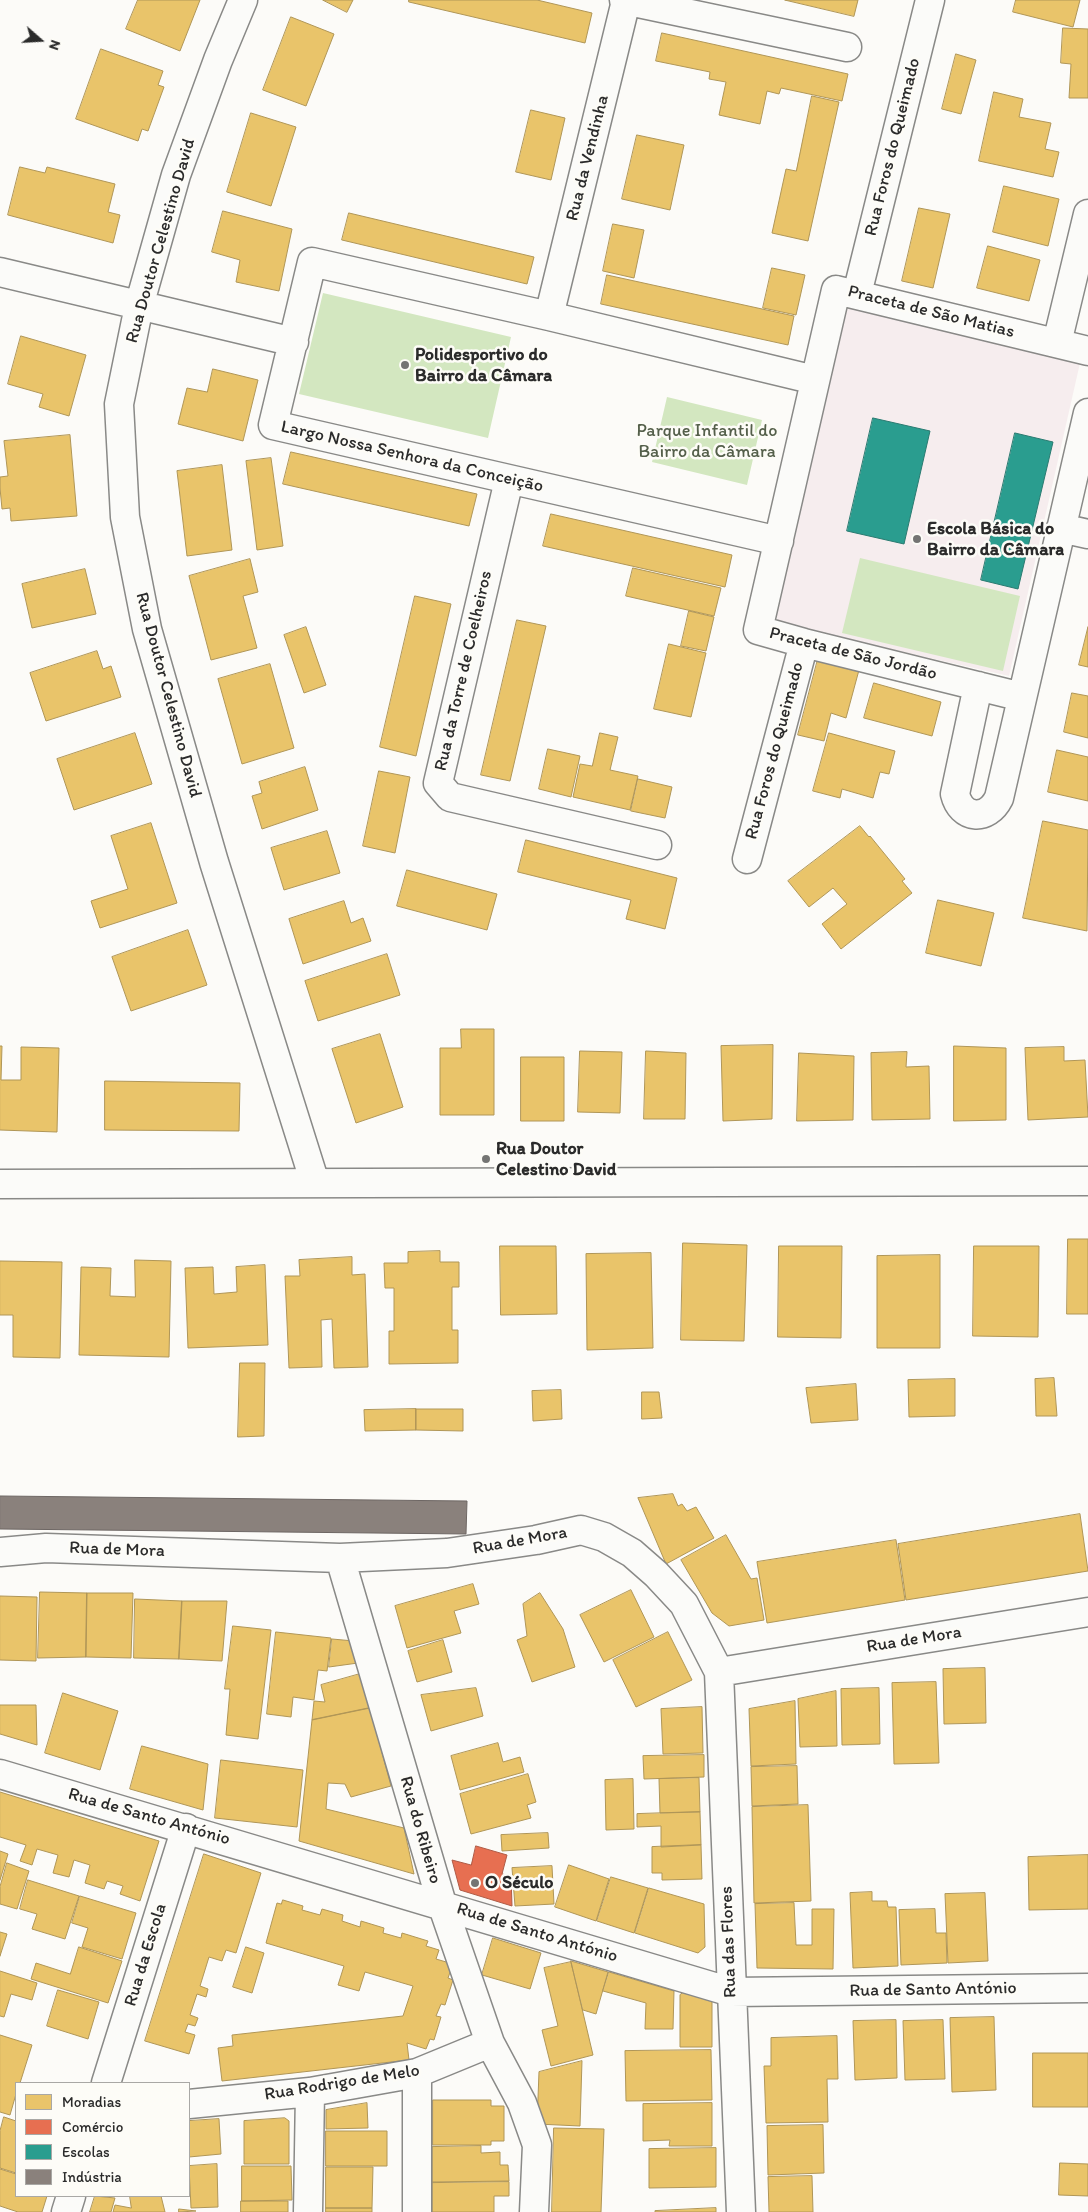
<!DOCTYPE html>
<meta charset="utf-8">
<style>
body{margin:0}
#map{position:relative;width:1088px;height:2212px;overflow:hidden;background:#fcfbf8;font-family:Itim,sans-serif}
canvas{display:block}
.legend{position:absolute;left:15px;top:2082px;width:175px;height:115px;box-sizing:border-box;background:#fdfcf7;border:1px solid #a9a8a5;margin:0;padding:6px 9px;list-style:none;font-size:15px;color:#2b2b2b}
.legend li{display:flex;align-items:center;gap:10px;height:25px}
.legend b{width:25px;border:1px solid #a9a8a5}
.north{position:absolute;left:15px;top:15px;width:50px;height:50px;-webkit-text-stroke:4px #fdfcf7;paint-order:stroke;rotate:109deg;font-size:14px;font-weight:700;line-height:20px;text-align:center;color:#2b2b2b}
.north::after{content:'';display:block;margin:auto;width:18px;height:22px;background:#2b2b2b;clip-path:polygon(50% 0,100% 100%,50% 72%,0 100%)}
</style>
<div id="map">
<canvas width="1088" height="2212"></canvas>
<ul class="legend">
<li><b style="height:14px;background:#e9c46a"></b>Moradias</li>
<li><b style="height:14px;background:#e76f51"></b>Comércio</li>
<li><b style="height:14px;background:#2a9d8f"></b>Escolas</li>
<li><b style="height:14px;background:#8a817c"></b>Indústria</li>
</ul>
<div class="north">N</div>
</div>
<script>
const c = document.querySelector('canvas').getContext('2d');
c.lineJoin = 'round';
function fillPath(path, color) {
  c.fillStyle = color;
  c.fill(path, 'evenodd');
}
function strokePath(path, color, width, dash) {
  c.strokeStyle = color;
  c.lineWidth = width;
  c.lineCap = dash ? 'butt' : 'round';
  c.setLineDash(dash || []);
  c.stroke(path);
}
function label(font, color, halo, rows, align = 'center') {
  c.font = font + ' Itim,sans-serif';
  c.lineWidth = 5;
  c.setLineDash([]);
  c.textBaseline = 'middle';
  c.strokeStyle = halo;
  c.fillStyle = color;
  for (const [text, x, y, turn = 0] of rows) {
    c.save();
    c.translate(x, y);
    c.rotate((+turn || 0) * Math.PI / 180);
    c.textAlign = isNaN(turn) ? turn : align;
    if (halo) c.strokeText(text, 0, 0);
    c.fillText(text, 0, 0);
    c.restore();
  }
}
const built = new Path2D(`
 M851,308L1080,363L1009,676L785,625L779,622L777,618L776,613L844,315L846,310Z`);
const green = new Path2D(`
 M323,293L511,337L488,438L299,394Z
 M667,397L762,420L747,485L652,462Z
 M860,558L1020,596L1003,671L842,633Z`);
const homes = new Path2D(`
 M138,0H200L180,51L126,29Z
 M323,0H353L347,12Z
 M409,0H537L592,13L585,43L409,2Z
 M785,0H858L854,16Z
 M1016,0H1080L1073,27L1013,12Z
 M291,17L334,34L306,106L263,90Z
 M1063,28L1088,29V98H1069L1071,64L1061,63Z
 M662,33L848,74L842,101L781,88L779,94L767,91L760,124L719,115L726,82L709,79L710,72L656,61Z
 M101,49L163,71L158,85L164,87L148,131L142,129L138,141L76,119Z
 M956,54L976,60L961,114L942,109Z
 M994,92L1023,99L1019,117L1051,123L1045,149L1059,152L1053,177L979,161Z
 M812,96L839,102L808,241L772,233L786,169L796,171Z
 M531,110L565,118L551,180L516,172Z
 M251,113L296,127L271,206L227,192Z
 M637,135L684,145L670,210L622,199Z
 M20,167L45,173L47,167L115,184L108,212L120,215L113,243L8,215Z
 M1004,186L1059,199L1048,246L993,232Z
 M919,208L950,214L933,288L902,281Z
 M223,211L292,229L279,291L236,282L240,260L212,252Z
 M349,213L534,257L527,284L342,240Z
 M613,224L644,230L634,278L603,271Z
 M988,246L1040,260L1029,301L977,288Z
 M772,268L805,275L796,315L763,308Z
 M607,275L794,316L788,345L601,304Z
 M21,336L86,355L69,416L39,407L43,394L8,384Z
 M213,369L258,380L243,441L178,424L187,388L207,392Z
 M70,435L77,516L11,521L10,508L2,509L0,488V477L8,476L4,441Z
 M291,452L477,494L469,526L283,484Z
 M271,458L283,546L257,550L246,461Z
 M222,465L232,550L187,556L177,471Z
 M551,514L732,555L725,587L543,546Z
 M250,559L258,592L243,596L257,648L211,660L189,576Z
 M633,568L721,588L714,616L626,596Z
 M85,569L96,614L32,628L22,584Z
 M415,596L451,604L416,756L380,747Z
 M689,611L714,617L706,651L681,646Z
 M517,620L546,626L510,781L481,775Z
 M306,627L326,685L304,693L284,635Z
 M1088,627V667L1079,665Z
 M669,644L706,653L691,717L654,709Z
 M97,651L103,669L111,666L121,697L46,721L30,673Z
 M818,659L859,670L846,718L831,713L824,741L798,735Z
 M270,664L294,748L242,764L218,679Z
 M874,683L941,702L932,736L864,718Z
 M1072,693L1088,696V738L1064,732Z
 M135,733L152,784L74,810L57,759Z
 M600,733L618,737L610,770L638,776L630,810L573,797L580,764L592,766Z
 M829,733L895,751L889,774L880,772L873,798L842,789L840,798L813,791Z
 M548,749L580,756L571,797L539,789Z
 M1057,750L1088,757V801L1048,792Z
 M305,767L318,810L262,829L252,796L262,793L259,782Z
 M379,771L410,777L395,853L363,846Z
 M638,779L672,787L665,818L631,811Z
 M1043,821L1088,830L1087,931L1023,918Z
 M151,823L177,903L100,928L91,901L128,889L111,836Z
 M860,826L869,837L870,836L905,879L902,881L912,893L841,949L822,924L847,904L833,888L809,907L788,881Z
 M327,831L340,873L284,890L271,848Z
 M526,840L677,878L665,929L626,919L631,900L518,872Z
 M407,870L497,894L487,930L397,906Z
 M938,900L994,913L981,966L926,953Z
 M344,901L351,923L363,918L371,941L303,964L289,919Z
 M188,930L207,985L131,1011L112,957Z
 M387,954L400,995L318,1021L305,981Z
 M461,1029H494V1115H440V1048H461Z
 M380,1034L403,1107L356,1123L332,1049Z
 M773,1045L772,1119L723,1121L721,1046Z
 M0,1046H2L1,1080H21V1047L59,1048L57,1132L0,1130Z
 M954,1046L1006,1048V1120L954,1121Z
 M1064,1047V1061L1085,1060L1088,1117L1028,1120L1025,1048Z
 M580,1051L622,1052L620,1113L578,1112Z
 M646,1051L686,1053L685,1119H644Z
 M907,1052L906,1067L929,1066L930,1119L872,1120L871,1053Z
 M799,1053L854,1056L853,1120L797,1121Z
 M521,1057H564V1121H521Z
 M105,1081L240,1083L239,1131L105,1130Z
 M1068,1239H1088V1314H1067Z
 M683,1243L747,1245L744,1341L681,1340Z
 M500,1246H556L557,1314L501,1315Z
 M779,1246H842L841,1338L778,1337Z
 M974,1246H1039L1038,1337L973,1336Z
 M440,1251V1262H459V1287H452V1330H458V1363L389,1364V1331H394V1288H385L384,1263H408V1252Z
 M651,1253L653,1348L587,1350L586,1254Z
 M940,1255V1348H877V1256Z
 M352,1257V1275L365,1274L368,1367L334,1368L332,1319L321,1320L322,1367L289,1368L285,1276H300L299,1260Z
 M135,1260L171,1261L169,1357L79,1355L81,1267L111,1268L110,1296L135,1297Z
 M0,1261L62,1262L60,1358L13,1357V1315H0Z
 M265,1265L268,1345L188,1348L185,1268L213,1267L214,1294L237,1292L236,1267Z
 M240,1363H265L264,1436L238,1437Z
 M1054,1378L1057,1416H1036L1035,1379Z
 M955,1379V1416L909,1417L908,1380Z
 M856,1384L858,1420L811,1423L806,1388Z
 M561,1390L562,1419L533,1421L532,1391Z
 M642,1392H659L662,1418L642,1419Z
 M416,1409V1430L365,1431L364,1410Z
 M416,1409H463V1431L416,1430Z
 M673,1494L678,1506L682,1504L687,1511L696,1507L714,1538L666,1564L638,1498Z
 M1080,1514L1088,1571L906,1600L898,1544Z
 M726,1535L751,1579L757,1578L764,1620L729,1626L712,1613L681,1560Z
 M896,1540L905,1600L767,1623L757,1562Z
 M473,1584L479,1604L454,1611L461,1633L407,1648L395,1606Z
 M631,1590L654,1637L604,1662L580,1615Z
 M40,1592L87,1593L86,1657L38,1658Z
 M87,1593H133L131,1658L86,1657Z
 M540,1593L563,1629L575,1667L532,1682L517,1640L527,1636L523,1604Z
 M0,1596L37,1597L36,1661L0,1660Z
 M135,1599L182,1601L179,1659L134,1658Z
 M182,1601H227L222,1661L179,1659Z
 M233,1626L271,1630L258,1739L226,1735L230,1689H225Z
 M276,1632L331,1638L327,1671L318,1670L314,1700L293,1697L291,1717L267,1714Z
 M668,1632L692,1680L636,1707L613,1660Z
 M332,1639L354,1641L358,1663L329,1667Z
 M443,1640L452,1672L417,1682L408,1651Z
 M985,1668L986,1723L944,1724L943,1669Z
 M360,1674L370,1708L312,1720L314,1701L325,1702L321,1685Z
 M936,1682L939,1763L894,1764L892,1683Z
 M476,1688L483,1716L431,1731L421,1695Z
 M879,1688L880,1744L842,1745L841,1689Z
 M836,1691L837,1746L800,1747L798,1699Z
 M63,1693L118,1711L100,1770L45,1753Z
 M795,1701L796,1764L751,1766L749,1709Z
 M0,1705H36L37,1745L0,1734Z
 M702,1707L703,1753L663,1754L661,1709Z
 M370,1708L391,1786L351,1797L345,1784L328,1783L326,1809L404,1828L414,1874L299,1841L312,1720Z
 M498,1743L503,1762L520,1757L524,1772L460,1790L451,1756Z
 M142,1746L208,1764L203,1810L130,1789Z
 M704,1755V1777L644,1779L643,1756Z
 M221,1760L303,1770L297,1827L215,1818Z
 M797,1766L798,1804L752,1806L751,1767Z
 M528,1774L536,1802L527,1805L531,1818L471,1834L460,1794Z
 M699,1778L700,1812L660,1813L659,1779Z
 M633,1779L634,1829L606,1830L605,1780Z
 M0,1792L159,1841L140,1901L120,1894L123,1886L107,1881L104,1889L85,1883L90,1865L74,1860L69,1877L53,1873L58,1855L37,1849L32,1865L20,1861L26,1845L0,1837Z
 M808,1805L811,1901L754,1903L752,1807Z
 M700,1812L701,1845L661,1847V1826L637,1827V1814Z
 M548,1833L549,1848L502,1851L501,1835Z
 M701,1845L702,1879L662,1880V1873H652V1847Z
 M0,1851L8,1854L0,1880Z
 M204,1854L261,1873L236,1953L226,1950L222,1961L209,1957L200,1986L208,1989L206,1997L197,1994L190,2015L198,2018L195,2026L188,2024L185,2032L195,2035L189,2054L145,2041Z
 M1088,1855V1909L1029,1910L1028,1857Z
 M7,1863L29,1871L17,1909L0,1904V1887Z
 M569,1865L609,1879L596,1921L555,1907Z
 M552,1866L554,1904L515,1906L512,1868Z
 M611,1877L648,1888L634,1933L597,1921Z
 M28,1880L79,1896L65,1939L32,1929L37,1914L20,1909Z
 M649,1888L704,1904L705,1947L698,1953L635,1933Z
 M872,1892V1901H887L888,1907H896L898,1966L853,1968L850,1893Z
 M985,1893L988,1961L948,1963L945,1894Z
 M80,1896L136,1913L122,1959L82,1947L88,1928L72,1923Z
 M283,1900L303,1906L302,1910L320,1915L322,1909L343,1915L342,1921L360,1927L361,1921L384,1928L383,1933L401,1938L402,1933L428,1941L426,1946L439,1950L436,1959L453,1964L448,1978L453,1980L445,2005L441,2004L436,2016L441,2017L434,2040L430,2039L426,2049L407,2043L409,2060L222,2081L218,2048L233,2046L232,2035L403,2016L413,1986L365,1972L359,1991L338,1985L344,1966L266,1943L277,1903L281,1904Z
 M794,1903L796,1945H812V1909H834L833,1969L757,1968L755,1904Z
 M935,1909L936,1933H946L947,1963L901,1965L899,1910Z
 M0,1932L7,1934L0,1956Z
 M493,1938L541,1953L530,1989L482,1975Z
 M79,1947L122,1961L108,2003L31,1979L36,1963L70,1974Z
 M246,1947L264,1953L252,1993L233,1987Z
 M571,1961L608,1972L596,2014L583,2010Z
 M571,1962L593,2055L551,2066L542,2030L558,2026L544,1968Z
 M0,1971L37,1983L32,2000L11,1994L4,2017L0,2016Z
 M609,1972L674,1991L673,2029H645L646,2003L603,1991Z
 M58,1990L99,2002L88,2039L47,2026Z
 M687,1990L712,1999V2047H680V1995Z
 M994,2017L996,2090L952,2092L950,2018Z
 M896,2020L897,2078L855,2080L853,2021Z
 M943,2020L945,2079L905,2080L903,2021Z
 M0,2035L32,2045L20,2083H16V2094L10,2115L0,2112Z
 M837,2036L838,2079H827L828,2122L766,2123L764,2066H771V2038Z
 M711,2050L712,2100L626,2101L625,2051Z
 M1033,2053H1088V2107H1033Z
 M582,2061L580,2126L537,2124L539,2072Z
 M433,2100H491V2106H504V2141H491V2145H433Z
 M367,2103L368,2128L326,2129V2110Z
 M712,2103V2146H669L670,2140L643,2141V2104Z
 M4,2117L16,2121V2173L0,2168V2131Z
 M285,2118L289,2121V2164H244V2121Z
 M219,2119L221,2154L189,2157V2121Z
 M823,2125L824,2173L768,2175L767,2126Z
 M554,2128L604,2129L601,2212H552Z
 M326,2131H387V2166H326Z
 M481,2146V2153L500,2152V2165H508L509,2181L432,2182V2147Z
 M716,2148V2187L649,2188V2149Z
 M1060,2163L1088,2164V2196L1059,2195Z
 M217,2164L218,2207L191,2208L189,2166Z
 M242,2166H291L292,2200L242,2201Z
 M326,2167H373L372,2208H326Z
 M0,2169L16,2174V2196H47L42,2212H18L0,2206Z
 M812,2176L813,2212H769L768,2177Z
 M509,2182V2196H494V2212H432V2183Z
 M95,2196L115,2198L111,2212H90Z
 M130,2196H161L165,2212H113L115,2205L131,2208Z
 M241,2201H288V2212H241Z
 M326,2208H372V2212H326Z
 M716,2208V2212H655V2211Z
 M179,2209L196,2211L179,2212Z`);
const shops = new Path2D(`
 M476,1846L507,1855L502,1874L511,1876L512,1906L460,1890L452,1860L471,1865Z`);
const schools = new Path2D(`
 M873,418L930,431L904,544L847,531Z
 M1015,433L1053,442L1018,589L981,580Z`);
const industry = new Path2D(`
 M0,1496L467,1501L466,1534L0,1529Z`);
const minor = new Path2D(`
 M243,0L218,60L176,175L139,306L119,404L125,517L147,629L214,862L315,1183
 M624,0L847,47
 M0,272L294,342
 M857,294L930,0
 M549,316L626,1
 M1057,343L1088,214
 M509,480L438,783L450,797L657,845
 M1061,528L1088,534
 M779,541L273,425L312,262L549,316L815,380
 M978,686L955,794C961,819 987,822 999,798L1088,413
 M1022,697L804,643L758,630L836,290L1088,351
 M747,859L804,643
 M0,1184L1088,1181
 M0,1552L46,1548L340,1558L447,1553L536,1540L581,1530L604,1537L632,1553L656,1574L684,1604L719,1672L741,2212
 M340,1558L442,1904L490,2043L522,2103L537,2145L534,2212
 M719,1672L1088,1612
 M0,1774L731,1992L1088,1988
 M106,2083L186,1828
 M189,2104L310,2092L417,2073L490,2043
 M66,2212L71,2196
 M308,2212L310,2092
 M417,2212V2073`);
const markers = [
 [405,365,5,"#747473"],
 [917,539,5,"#747473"],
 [486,1159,5,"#747473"],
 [475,1883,5,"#747473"]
];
const streetNames = [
 ["Rua Foros do Queimado",893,147,-76],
 ["Rua da Vendinha",588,158,-76],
 ["Rua Doutor Celestino David",161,241,-74],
 ["Praceta de São Matias",931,312,14],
 ["Largo Nossa Senhora da Conceição",412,457,13],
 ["Praceta de São Jordão",853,654,14],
 ["Rua da Torre de Coelheiros",464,671,-77],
 ["Rua Doutor Celestino David",168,695,75],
 ["Rua Foros do Queimado",775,751,-75],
 ["Rua de Mora",520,1541,-10],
 ["Rua de Mora",117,1550,2],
 ["Rua de Mora",914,1640,-9],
 ["Rua de Santo António",149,1817,16],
 ["Rua do Ribeiro",420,1830,74],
 ["Rua de Santo António",537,1933,17],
 ["Rua das Flores",729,1942,-92],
 ["Rua da Escola",146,1955,-73],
 ["Rua de Santo António",933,1990,-1],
 ["Rua Rodrigo de Melo",342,2083,-9]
];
const poiNames = [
 ["Polidesportivo do",415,355],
 ["Bairro da Câmara",415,376],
 ["Escola Básica do",927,529],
 ["Bairro da Câmara",927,550],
 ["Rua Doutor",496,1149],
 ["Celestino David",496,1170],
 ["O Século",485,1883]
];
const parkNames = [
 ["Parque Infantil do",707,431],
 ["Bairro da Câmara",707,452]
];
fillPath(built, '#f6edee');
fillPath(green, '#d3e7c0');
fillPath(homes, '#e9c46a');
strokePath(homes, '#b09657', 1);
fillPath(shops, '#e76f51');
strokePath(shops, '#af5b46', 1);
fillPath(schools, '#2a9d8f');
strokePath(schools, '#2a7b71', 1);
fillPath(industry, '#8a817c');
strokePath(industry, '#6e6764', 1);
strokePath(minor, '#898987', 31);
strokePath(minor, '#fbfbf9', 28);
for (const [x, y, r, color] of markers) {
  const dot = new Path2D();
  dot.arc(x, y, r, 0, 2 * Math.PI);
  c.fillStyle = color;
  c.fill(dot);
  strokePath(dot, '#fdfcf7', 2);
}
label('18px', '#2b2b2b', '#fdfcf7', streetNames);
label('bold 18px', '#2b2b2b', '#fdfcf7', poiNames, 'left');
label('18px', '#545f4a', '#fdfcf7', parkNames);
</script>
